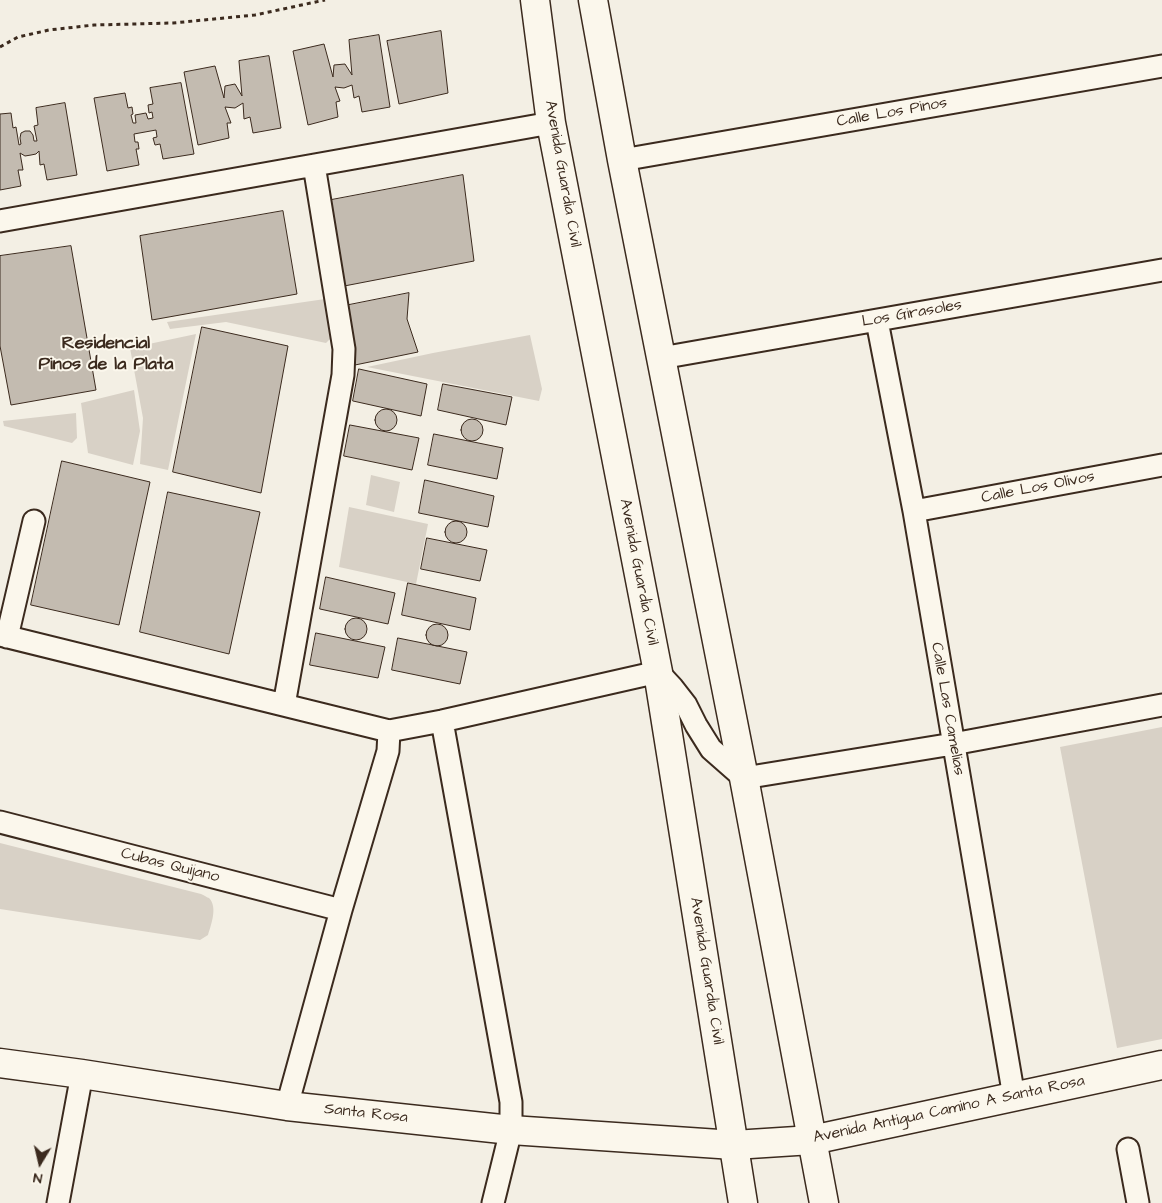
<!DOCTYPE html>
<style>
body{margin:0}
#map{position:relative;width:1162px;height:1203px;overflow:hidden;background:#f3efe4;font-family:"Architects Daughter",sans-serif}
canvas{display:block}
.north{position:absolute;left:15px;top:1138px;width:50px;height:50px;-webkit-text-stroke:4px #fbf7ec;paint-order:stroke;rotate:189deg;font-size:14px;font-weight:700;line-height:20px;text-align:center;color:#3b2a1e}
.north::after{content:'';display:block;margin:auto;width:18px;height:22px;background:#3b2a1e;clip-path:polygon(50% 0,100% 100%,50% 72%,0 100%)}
</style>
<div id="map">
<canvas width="1162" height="1203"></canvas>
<div class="north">N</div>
</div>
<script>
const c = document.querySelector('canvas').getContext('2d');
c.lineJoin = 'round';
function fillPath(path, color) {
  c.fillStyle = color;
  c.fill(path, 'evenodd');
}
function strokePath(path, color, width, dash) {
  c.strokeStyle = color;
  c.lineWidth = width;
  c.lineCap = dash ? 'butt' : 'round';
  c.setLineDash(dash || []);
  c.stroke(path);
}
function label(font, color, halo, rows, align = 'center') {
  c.font = font + ' "Architects Daughter",sans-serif';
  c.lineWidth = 4;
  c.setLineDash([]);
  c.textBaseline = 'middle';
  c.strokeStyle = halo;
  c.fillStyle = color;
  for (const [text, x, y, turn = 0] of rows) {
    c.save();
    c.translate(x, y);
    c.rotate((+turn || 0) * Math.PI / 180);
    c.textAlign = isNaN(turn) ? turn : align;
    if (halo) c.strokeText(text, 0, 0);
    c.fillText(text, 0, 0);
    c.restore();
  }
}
const green = new Path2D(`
 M325,299L330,339L326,343L226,322L170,329L167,322Z
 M196,334L168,470L140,464L143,418L130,348Z
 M530,335L542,389L539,401L367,367L433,353Z
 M134,390L140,431L133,465L88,453L81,403Z
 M76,413L77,438L72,443L4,426L3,421Z
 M371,475L400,482L394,512L366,505Z
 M349,507L428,524L416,584L339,567Z
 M1162,727V1039L1117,1048L1060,747Z
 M0,843L201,894C202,894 208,898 209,898C218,907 211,925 208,935L200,940L0,909Z`);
const building = new Path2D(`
 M441,31L448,93L399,104L387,41Z
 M379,35L390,107L362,112L359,96L354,98L352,85L344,88L335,87L340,101L336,102L338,117L308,125L293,51L324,44L333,77L334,65L345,64L352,75L349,40Z
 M269,56L281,128L253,133L250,117L244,119L243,103L235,108L225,107L231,123H227L229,138L198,145L184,72L215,66L224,98L225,86L235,84L242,96L239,61Z
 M181,83L194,154L163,159L160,144L155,145L153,138L157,137L156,130L134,134L135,142H138L139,149H136L139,165L107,171L94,98L125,93L128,108L132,107L133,114L131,115L133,123H136L135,115L146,113L148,119L153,118L152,112L149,113L148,105L153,104L150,88Z
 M65,103L77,175L47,180L44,164L40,165L39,151L36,154L31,155L25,156L20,153L23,170H18L21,186L0,190V114L11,113L13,128L16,127L19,145L21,144L20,138L21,133L25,131H30L33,135L34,141H37L34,126L38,125L36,108Z
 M463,175L474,261L339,287L326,201Z
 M283,211L297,294L152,320L140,236Z
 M71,246L96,390L11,405L0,346V256Z
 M409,293L407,319L418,352L355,365L344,306Z
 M202,327L288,346L261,493L173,472Z
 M359,369L427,384L421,416L353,401Z
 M443,384L512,397L506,425L438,410Z
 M375 420a11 11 0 1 1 22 0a11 11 0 1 1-22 0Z
 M461 430a11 11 0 1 1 22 0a11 11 0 1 1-22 0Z
 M350,425L419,438L412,470L344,456Z
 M434,434L503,448L497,479L428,465Z
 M62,461L150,482L119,625L31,605Z
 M425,480L494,496L488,527L419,513Z
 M168,492L260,512L229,654L140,632Z
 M445 532a11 11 0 1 1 22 0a11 11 0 1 1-22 0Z
 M427,538L487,550L480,581L421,569Z
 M326,577L395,593L388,624L320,609Z
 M408,583L476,598L470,630L402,615Z
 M345 629a11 11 0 1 1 22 0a11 11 0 1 1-22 0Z
 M426 635a11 11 0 1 1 22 0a11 11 0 1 1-22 0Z
 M316,633L385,647L378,678L310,665Z
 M398,638L467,652L460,684L392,670Z`);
const path = new Path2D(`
 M0,47L18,37L49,30L94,25L173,23L255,15L325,0`);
const minor = new Path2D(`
 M622,160L1162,66
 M0,221L551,123
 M877,321L914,511L1014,1097
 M661,358L1162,270
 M914,511L1162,465
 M0,635L389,731L442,721L658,672L672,687L686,705L696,725L711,749L744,778L953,744L1162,705
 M7,637L34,521
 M284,705L343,375L344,349L314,165
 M442,721L511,1102V1130L493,1203
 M0,822L341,910
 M287,1106L341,910L388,751L389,731
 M1128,1149L1138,1203
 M58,1203L82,1074`);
const tertiary = new Path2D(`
 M0,1063L82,1074L287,1106L511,1130L734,1145L812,1140L1162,1065`);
const secondary = new Path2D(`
 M535,0L551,123L658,672L743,1203
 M593,0L622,160L744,778L824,1203`);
const streetNames = [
 ["Calle Los Pinos",892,113,-10],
 ["Avenida Guardia Civil",562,174,80],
 ["Los Girasoles",912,314,-10],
 ["Calle Los Olivos",1038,488,-11],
 ["Avenida Guardia Civil",638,572,79],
 ["Calle Las Camelias",947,709,80],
 ["Cubas Quijano",170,866,14],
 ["Avenida Guardia Civil",706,971,81],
 ["Avenida Antigua Camino A Santa Rosa",949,1110,-12],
 ["Santa Rosa",366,1114,6]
];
const neighbourhoodNames = [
 ["Residencial",106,344],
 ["Pinos de la Plata",106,365]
];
fillPath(green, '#d8d1c6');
fillPath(building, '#c3bbb0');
strokePath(building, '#3b2a1e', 1);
strokePath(minor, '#3b2a1e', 25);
strokePath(tertiary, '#3b2a1e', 31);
strokePath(secondary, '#3b2a1e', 31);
strokePath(path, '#3b2a1e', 3, [4, 4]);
strokePath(minor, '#fbf7ec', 21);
strokePath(tertiary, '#fbf7ec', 28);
strokePath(secondary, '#fbf7ec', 28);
label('16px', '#3b2a1e', '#fbf7ec', streetNames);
label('bold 18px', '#3b2a1e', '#fbf7ec', neighbourhoodNames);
</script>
